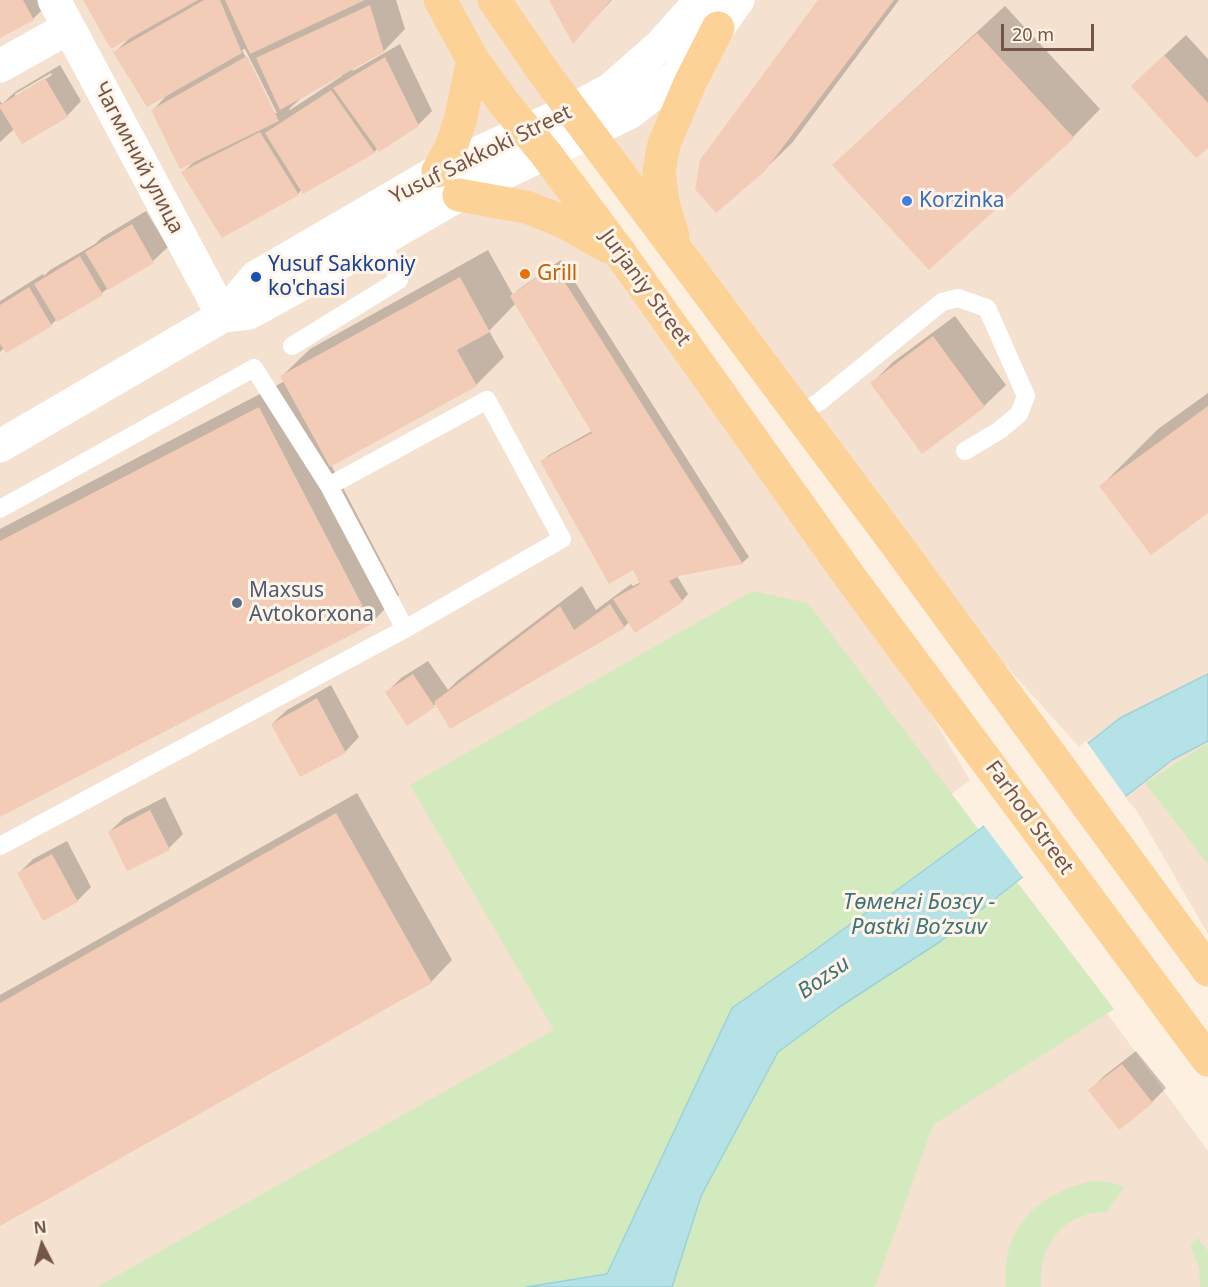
<!DOCTYPE html>
<meta charset="utf-8">
<style>
body{margin:0}
#map{position:relative;width:1208px;height:1287px;overflow:hidden;background:#fdf0e1;font-family:"Noto Sans",sans-serif}
canvas{display:block}
.north{position:absolute;left:12px;top:1215px;width:60px;height:60px;-webkit-text-stroke:4px #fff4e7;paint-order:stroke;rotate:354deg;font-size:16px;font-weight:700;line-height:24px;text-align:center;color:#745547}
.north::after{content:'';display:block;margin:auto;width:21px;height:27px;background:#745547;clip-path:polygon(50% 0,100% 100%,50% 72%,0 100%)}
.scale{position:absolute;left:1001px;top:24px;width:93px;height:27px;box-sizing:border-box;border:3px solid #745547;border-top:0;padding-left:8px;font-size:18px;line-height:21px;white-space:nowrap;color:#745547;-webkit-text-stroke:4px #fff4e7;paint-order:stroke}
</style>
<div id="map">
<canvas width="1208" height="1287"></canvas>
<div class="north">N</div>
<div class="scale">20 m</div>
</div>
<script>
const c = document.querySelector('canvas').getContext('2d');
c.lineJoin = 'round';
function fillPath(path, color) {
  c.fillStyle = color;
  c.fill(path, 'evenodd');
}
function strokePath(path, color, width, dash) {
  c.strokeStyle = color;
  c.lineWidth = width;
  c.lineCap = dash ? 'butt' : 'round';
  c.setLineDash(dash || []);
  c.stroke(path);
}
function label(font, color, halo, rows, align = 'center') {
  c.font = font + ' "Noto Sans",sans-serif';
  c.lineWidth = 6;
  c.setLineDash([]);
  c.textBaseline = 'middle';
  c.strokeStyle = halo;
  c.fillStyle = color;
  for (const [text, x, y, turn = 0] of rows) {
    c.save();
    c.translate(x, y);
    c.rotate((+turn || 0) * Math.PI / 180);
    c.textAlign = isNaN(turn) ? turn : align;
    if (halo) c.strokeText(text, 0, 0);
    c.fillText(text, 0, 0);
    c.restore();
  }
}
const residential = new Path2D(`
 M0,0H1208V934L1137,811L896,544L588,132L546,153L850,577L970,780L733,960L555,1287H0Z
 M1084,982L1208,1151V1287H814L867,1129Z`);
const green = new Path2D(`
 M753,591L808,603L979,830L815,950L732,1008L607,1274L526,1287H97L554,1030L410,785Z
 M1208,743V864L1145,783Z
 M1017,882L1114,1009L933,1125L875,1287H672L701,1196L778,1052L838,1008L941,941Z
 M1094,1181L1109,1182L1125,1187L1106,1212C1064,1212 1037,1246 1041,1287H1006C1006,1278 1005,1268 1007,1258C1014,1215 1053,1188 1094,1181Z
 M1198,1238L1208,1251V1287H1200L1199,1268L1190,1244Z`);
const water = new Path2D(`
 M1208,674V741L1172,760L941,941L838,1008L778,1052L701,1196L672,1287H526L607,1274L732,1008L815,950L979,830L1120,718Z`);
const pier = new Path2D(`
 M1086,741L1128,800L1025,880L982,823Z`);
const shadow = new Path2D(`
 M0,0H52L33,19L0,37Z
 M85,0H396L405,29L384,51L352,68L353,71L400,44L432,111L418,125L378,148L374,152L302,189L298,194L183,172L196,160L153,110L168,94L115,52L131,37ZM245,49L277,113H274L242,50ZM341,74L342,76L290,110L289,109L300,99Z
 M550,0H612L573,41Z
 M820,0H899L792,143L763,171Z
 M1005,6L1100,109L1073,137L834,165L862,138Z
 M1186,35L1208,59V146L1154,65Z
 M60,65L81,101L67,116L14,129L0,142V101L2,104L15,92ZM51,73L52,75L15,98V94Z
 M146,211L168,247L153,261L109,287L102,293L57,320V319L51,325L4,348L0,352V301L43,274L44,276L50,270L95,244L101,238Z
 M488,250L513,295L519,289L561,260L749,557L742,563L677,576L688,594L682,601L629,622L624,627L437,703L408,724L386,693L401,678L428,661L448,690L457,681L582,586L596,610L631,584L633,586L641,582L634,568L542,461L549,455L592,431L516,303L489,331L504,357L476,385L331,465L399,595L371,623L0,816V529L285,381L282,376L310,349Z
 M955,316L1006,385L984,406L872,383L893,362Z
 M1208,393V512L1101,486L1158,429Z
 M331,685L359,737L345,752L272,724L287,710Z
 M357,793L452,960L431,982L0,1224V995Z
 M165,797L183,834L169,848L128,869L109,832L124,818Z
 M67,841L91,887L77,901L19,873L33,859Z
 M1136,1051L1166,1088L1152,1102L1120,1127L1090,1090L1104,1076Z`);
const building = new Path2D(`
 M0,0H23L34,20L0,38Z
 M83,0H198L111,49Z
 M204,0H220L242,53L147,107L113,52Z
 M225,0H365L250,54Z
 M549,0H611L573,44Z
 M818,0H894L764,172L716,213L695,189L700,160Z
 M370,5L384,52L280,110L256,58Z
 M977,33L1074,138L929,270L832,165Z
 M1164,55L1208,103V148L1196,158L1131,86Z
 M247,56L279,121L180,169L151,110Z
 M385,57L419,126L379,152L333,88Z
 M45,78L68,117L22,144L0,108V105Z
 M331,90L375,153L303,194L265,133Z
 M260,132L299,195L222,238L181,172Z
 M132,224L154,263L108,290L85,252Z
 M80,256L103,295L57,322L34,284Z
 M554,265L743,564L682,575L669,581L683,602L635,633L613,599L640,584L633,570L609,584L540,461L592,433L510,296Z
 M460,277L490,332L457,350L477,386L330,467L280,376Z
 M29,287L52,326L6,353L0,344V305Z
 M933,336L985,407L922,454L870,383Z
 M1208,406V513L1151,555L1099,486Z
 M259,407L372,624L0,817V541Z
 M610,604L625,628L450,729L434,702L560,606L574,630Z
 M413,674L435,707L407,726L385,692Z
 M317,698L346,753L300,777L271,724Z
 M150,810L170,850L127,871L108,832Z
 M336,813L432,983L0,1226V1003Z
 M52,854L78,902L43,921L17,873Z
 M1122,1064L1153,1103L1119,1130L1088,1090Z`);
const lane = new Path2D(`
 M292,346L399,280L381,240
 M799,414L819,402L942,302L958,298L987,308L1026,396L1019,414L1000,430L965,451
 M329,486L405,629
 M0,509L254,368L329,486L487,400L562,539L405,629L0,846`);
const street = new Path2D(`
 M54,0L223,316
 M0,66L68,28`);
const secondary = new Path2D(`
 M223,316L249,313L381,240L459,195L629,113L677,76L718,28L738,0
 M0,446L223,316L256,277L438,171L572,110L611,89L660,46L701,0`);
const primary = new Path2D(`
 M440,0L473,60L504,103L546,154L620,253L850,577L1208,1060
 M494,0L545,74L896,544L1208,970
 M438,171L451,147L460,121L473,60
 M459,195L526,207L564,222L608,247
 M673,236L663,203L659,171L664,144L690,83L718,28`);
const markers = [
 [907,201,6,"#3f7fe0"],
 [525,274,6,"#e8710a"],
 [256,277,6,"#1a4fb4"],
 [237,603,6,"#5c6f8a"]
];
const streetNames = [
 ["Yusuf Sakkoki Street",481,155,-26],
 ["Чагминий улица",138,158,62],
 ["Jurjaniy Street",645,288,54],
 ["Farhod Street",1029,818,54]
];
const shopNames = [
 ["Korzinka",919,201]
];
const transitNames = [
 ["Yusuf Sakkoniy",268,265],
 ["ko'chasi",268,289]
];
const foodNames = [
 ["Grill",537,274]
];
const serviceNames = [
 ["Maxsus",249,591],
 ["Avtokorxona",249,615]
];
const waterNames = [
 ["Төменгі Бозсу -",919,903],
 ["Pastki Boʻzsuv",919,928],
 ["Bozsu",824,978,-35]
];
fillPath(residential, '#f4e1cf');
fillPath(green, '#d3eabf');
fillPath(water, '#b5e2e6');
strokePath(water, '#9bd2d8', 1.5);
fillPath(pier, '#fdf0e1');
fillPath(shadow, '#0003');
fillPath(building, '#f3ccb8');
strokePath(lane, '#fff', 18);
strokePath(street, '#fff', 33);
strokePath(secondary, '#fff', 33);
strokePath(primary, '#fdd297', 33);
for (const [x, y, r, color] of markers) {
  const dot = new Path2D();
  dot.arc(x, y, r, 0, 2 * Math.PI);
  c.fillStyle = color;
  c.fill(dot);
  strokePath(dot, '#fff4e7', 2);
}
label('21px', '#745547', '#fff4e7', streetNames);
label('21px', '#366cbe', '#fff4e7', shopNames, 'left');
label('21px', '#164399', '#fff4e7', transitNames, 'left');
label('21px', '#c56008', '#fff4e7', foodNames, 'left');
label('21px', '#4e5e75', '#fff4e7', serviceNames, 'left');
label('italic 22px', '#3b737a', '#fff4e7', waterNames);
</script>
